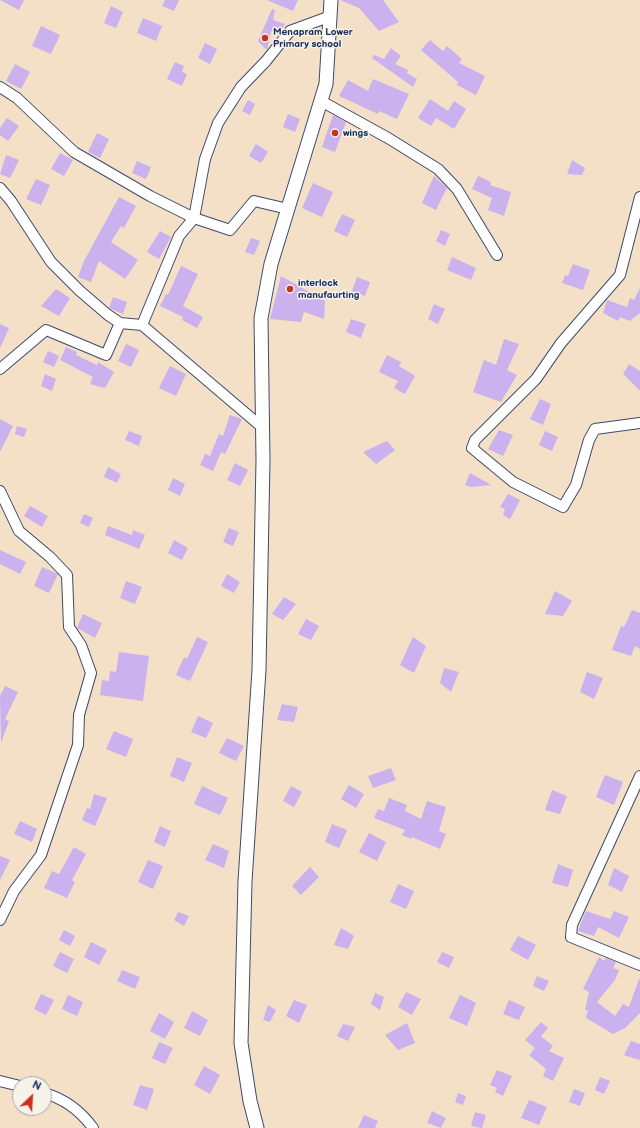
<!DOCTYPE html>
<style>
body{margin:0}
#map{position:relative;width:640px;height:1128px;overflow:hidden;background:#f4e0c6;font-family:"Balsamiq Sans",sans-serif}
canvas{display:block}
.north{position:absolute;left:12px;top:1076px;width:40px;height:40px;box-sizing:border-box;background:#f7f3e8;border:1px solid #9fa5b1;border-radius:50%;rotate:25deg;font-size:11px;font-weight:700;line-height:16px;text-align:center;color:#1b2f5e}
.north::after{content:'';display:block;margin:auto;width:14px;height:18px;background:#c8321e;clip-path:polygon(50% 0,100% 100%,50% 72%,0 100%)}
</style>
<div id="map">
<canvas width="640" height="1128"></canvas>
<div class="north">N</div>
</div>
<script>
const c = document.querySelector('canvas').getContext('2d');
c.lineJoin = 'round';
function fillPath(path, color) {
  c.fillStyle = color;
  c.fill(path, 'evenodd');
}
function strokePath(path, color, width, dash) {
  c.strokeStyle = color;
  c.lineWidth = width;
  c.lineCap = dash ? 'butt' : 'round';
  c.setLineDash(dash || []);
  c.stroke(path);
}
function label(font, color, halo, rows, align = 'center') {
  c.font = font + ' "Balsamiq Sans",sans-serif';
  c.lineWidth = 3;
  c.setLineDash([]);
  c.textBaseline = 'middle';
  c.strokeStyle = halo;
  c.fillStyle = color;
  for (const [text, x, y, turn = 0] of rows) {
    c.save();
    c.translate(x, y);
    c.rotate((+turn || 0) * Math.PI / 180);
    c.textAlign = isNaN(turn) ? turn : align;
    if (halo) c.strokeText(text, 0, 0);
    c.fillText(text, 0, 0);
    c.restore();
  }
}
const building = new Path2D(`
 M0,0H24L19,10Z
 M165,0H179L174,11L162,6Z
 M267,0H298L293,11Z
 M340,0H383L399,22L379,31L359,8Z
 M111,6L123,12L116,28L104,23Z
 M272,9L275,10L273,20L285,24L279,34L271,31L267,50L258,41Z
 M143,18L162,26L156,41L137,33Z
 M41,26L60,35L51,54L32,46Z
 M430,40L443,51L447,46L462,59L459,63L485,76L476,95L457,85L458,82L421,50Z
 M205,43L217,49L210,64L198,58Z
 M391,48L401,56L395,64L408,70L407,73L417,79L413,87L372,58L374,55L384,59Z
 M175,62L184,66L182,72L187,74L182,86L167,79Z
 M15,64L30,72L21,89L6,81Z
 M373,79L409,94L397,119L379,111L378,114L339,96L348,80L368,91Z
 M430,99L448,111L454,101L466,109L454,129L436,118L431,126L418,118Z
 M248,100L255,104L250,115L242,111Z
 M288,114L300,119L295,132L283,127Z
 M333,115L346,122L335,152L322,147Z
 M7,118L19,126L8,141L0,135V128Z
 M97,133L109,139L100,158L88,152Z
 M256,144L268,152L261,163L249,156Z
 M60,153L73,160L64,176L51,169Z
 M6,155L19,160L10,178L0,174Z
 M572,160L585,168L582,175L567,174Z
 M137,161L151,167L146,179L132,173Z
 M434,176L447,188L436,210L422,203Z
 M478,176L491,182L490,185L511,192L504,216L488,210L492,198L472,189Z
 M36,179L50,185L41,205L26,199Z
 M313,183L333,192L322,217L302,208Z
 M119,197L136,206L124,228L121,226L111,242L138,260L125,279L99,261L91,282L78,277L84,261Z
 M342,214L355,220L347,237L334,231Z
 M441,230L450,234L445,246L436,241Z
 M160,231L171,237L159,259L147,252Z
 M251,238L260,241L254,255L245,252Z
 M452,257L476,268L471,280L447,270Z
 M573,264L590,270L583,290L562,283L565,275L568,276Z
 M181,266L198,274L183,306L203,317L197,328L182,320L183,317L160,306L166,294L168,295Z
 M281,276L325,301L324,319L304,312L301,322L270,319Z
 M357,277L370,282L365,296L352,291Z
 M640,288V313L630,321L620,317L618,321L603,313L607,300L627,307L630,298L634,300Z
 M56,289L70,298L59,316L41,306Z
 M113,297L127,302L123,314L109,308Z
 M434,304L445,309L438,324L428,319Z
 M351,319L366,324L361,338L346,332Z
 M0,324L9,328L0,348Z
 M504,339L519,344L507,370L517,375L501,402L473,392L484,360L496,365Z
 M126,344L139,350L131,367L118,361Z
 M66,347L77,352L76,355L97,365L98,362L114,372L105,388L90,384L93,377L60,360Z
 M48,351L59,356L54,367L43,362Z
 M387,355L401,362L399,366L415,376L405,394L394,388L398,381L379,372Z
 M629,364L640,371V391L623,374Z
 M170,366L186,374L176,396L159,388Z
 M45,374L56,379L52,391L41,386Z
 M540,399L551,404L543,425L530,419Z
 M230,415L242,419L225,454L221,452L213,471L200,465L205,454L210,456L219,434L223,436Z
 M0,419L13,426L0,452Z
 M17,426L27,429L24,437L15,434Z
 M499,430L513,435L503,456L488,449Z
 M129,431L142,436L139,446L125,440Z
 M545,431L558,437L552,451L539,445Z
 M387,441L395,450L376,464L363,452Z
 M235,463L248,470L240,486L227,480Z
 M108,467L121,474L117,483L104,477Z
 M470,473L491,485L470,487L465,485Z
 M173,478L185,484L180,496L168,490Z
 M508,494L520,500L510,519L503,515L505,509L500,507Z
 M30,506L48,516L42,527L24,516Z
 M84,514L93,518L89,527L80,523Z
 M108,526L132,535L133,530L145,535L139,549L105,535Z
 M229,528L239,532L233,546L223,542Z
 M174,540L188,548L182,560L168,553Z
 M0,550L26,562L20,574L0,564Z
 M42,567L58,574L49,593L34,586Z
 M227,574L240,582L234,593L221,586Z
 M126,581L142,587L135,604L120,598Z
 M555,591L572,601L563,616L545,614Z
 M284,597L296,604L283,620L272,614Z
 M632,610L640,613V649L635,646L631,656L612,650L621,626L624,627Z
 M83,614L102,623L95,638L77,628Z
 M306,619L319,626L311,640L298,634Z
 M197,637L208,642L190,681L176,675L184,657L187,659Z
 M413,637L426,646L414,673L400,665Z
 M119,652L149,656L143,701L100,695L102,680L109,681L110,671L116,672Z
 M444,668L459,672L451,692L440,683Z
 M587,672L603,678L594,699L580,692Z
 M5,686L18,692L5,719L9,721L1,743L0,696Z
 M282,704L298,707L294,722L277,720Z
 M198,716L213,723L206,738L191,732Z
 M114,731L133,739L126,757L106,749Z
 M227,738L244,746L236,761L219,753Z
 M177,757L192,763L184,782L170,776Z
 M391,768L396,780L373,788L368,776Z
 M605,775L623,782L614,805L596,797Z
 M349,785L364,794L356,808L341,799Z
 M202,786L228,798L220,815L194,804Z
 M291,786L302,792L294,807L283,801Z
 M552,790L567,796L560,814L545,810Z
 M94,794L107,798L95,826L82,820L87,808L90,809Z
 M389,798L407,805L405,811L421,819L427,801L446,807L439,831L446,834L440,849L412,837L411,839L402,835L405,830L374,818L378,809L384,811Z
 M20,821L37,829L32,842L14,834Z
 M332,824L347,830L339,848L325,842Z
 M160,826L171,831L165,847L154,842Z
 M369,833L386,842L377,861L359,852Z
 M213,844L229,851L224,868L205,860Z
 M74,847L86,854L72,880L75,882L67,898L44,888L52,871L59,874Z
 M0,856L10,860L0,880Z
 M148,860L163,866L153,889L138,882Z
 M558,864L573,870L568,887L552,883Z
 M310,867L319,877L301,895L292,886Z
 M614,868L629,876L622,892L608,885Z
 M398,884L414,891L406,909L390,902Z
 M586,911L610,919L614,911L629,917L619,938L598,927L594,936L578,931Z
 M178,912L189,916L184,926L174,920Z
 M341,928L354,936L348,949L334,945Z
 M64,930L75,936L70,946L59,940Z
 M518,936L536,945L528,960L510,950Z
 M91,942L107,950L99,965L84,957Z
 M60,952L74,959L67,973L53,966Z
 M442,952L454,957L449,968L437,962Z
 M599,957L604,961L606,958L616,962L613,968L619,970L615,980L597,1002L615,1016L623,1004L629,1007L639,979L640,980V1013L625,1028L613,1034L586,1018L588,1010H585L589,992L583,989Z
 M122,970L140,977L135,989L117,981Z
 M537,976L549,981L544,991L533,986Z
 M406,992L421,999L412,1015L398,1007Z
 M375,993L384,997L380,1010L371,1004Z
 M41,994L54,1000L46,1015L34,1009Z
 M68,995L83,1002L77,1016L62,1009Z
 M460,995L476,1003L467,1026L449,1018Z
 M294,1000L307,1005L299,1023L286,1016Z
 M509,1000L525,1007L519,1020L503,1014Z
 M268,1005L276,1010L270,1022L263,1020Z
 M192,1011L208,1020L200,1036L184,1028Z
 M159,1013L174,1022L165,1039L150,1031Z
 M541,1022L548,1028L541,1036L553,1046L549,1051L564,1058L553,1081L543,1076L546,1069L529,1055L535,1048L525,1040Z
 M407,1023L415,1043L398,1050L385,1035Z
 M343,1024L355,1027L348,1041L337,1036Z
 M631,1041L640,1044V1060L624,1055Z
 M159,1042L173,1048L165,1064L152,1058Z
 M204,1066L220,1075L210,1094L194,1085Z
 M497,1070L512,1076L503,1096L495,1092L497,1088L490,1085Z
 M600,1077L610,1081L604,1094L595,1090Z
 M140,1085L154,1089L147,1110L133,1105Z
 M574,1089L585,1093L580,1106L569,1102Z
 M458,1093L466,1096L463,1105L455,1102Z
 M529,1100L547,1107L539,1125L521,1118Z
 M432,1111L446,1118L441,1128L427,1123Z
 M475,1112L486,1115L482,1128L471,1126Z
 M364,1115L378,1121L375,1128H358Z`);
const minor = new Path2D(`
 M0,87L17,98L74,152L150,196L194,218L230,230L254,201L288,209
 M321,101L388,138L438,169L457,189L497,255
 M0,188L11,201L51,262L80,291L108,315L120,323L142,325L263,428
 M640,197L620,275L561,343L536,379L475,440L472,448L513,482L563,507L576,485L589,440L595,429L640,423
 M142,325L179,236L194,218L205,159L218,123L241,87L266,61L290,31L331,16
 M0,369L46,330L106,355L120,323
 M0,491L19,531L50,557L67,575L69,627L81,645L91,673L79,715L78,745L41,855L14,891L0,920
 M640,776L572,925L571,937L640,965
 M0,1081L20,1086
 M44,1093C65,1099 80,1110 93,1128`);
const tertiary = new Path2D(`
 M257,1128L250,1101L241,1043L245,881L259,670L263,460L261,318L271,264L326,84L331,0`);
const markers = [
 [265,38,4,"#c8321e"],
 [335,133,4,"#c8321e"],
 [290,289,4,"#c8321e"]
];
const poiNames = [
 ["Menapram Lower",273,32],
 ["Primary school",273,44],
 ["wings",343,133],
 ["interlock",298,283],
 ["manufaurting",298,295]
];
fillPath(building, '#cbb1ee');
strokePath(minor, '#3c4a6e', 12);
strokePath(tertiary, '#3c4a6e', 15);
strokePath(minor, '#fff', 10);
strokePath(tertiary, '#fff', 13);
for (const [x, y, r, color] of markers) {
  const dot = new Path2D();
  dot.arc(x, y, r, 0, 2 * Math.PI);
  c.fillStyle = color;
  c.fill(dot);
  strokePath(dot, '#f7f3e8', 1.5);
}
label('bold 10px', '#1b2f5e', '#f7f3e8', poiNames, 'left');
</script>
